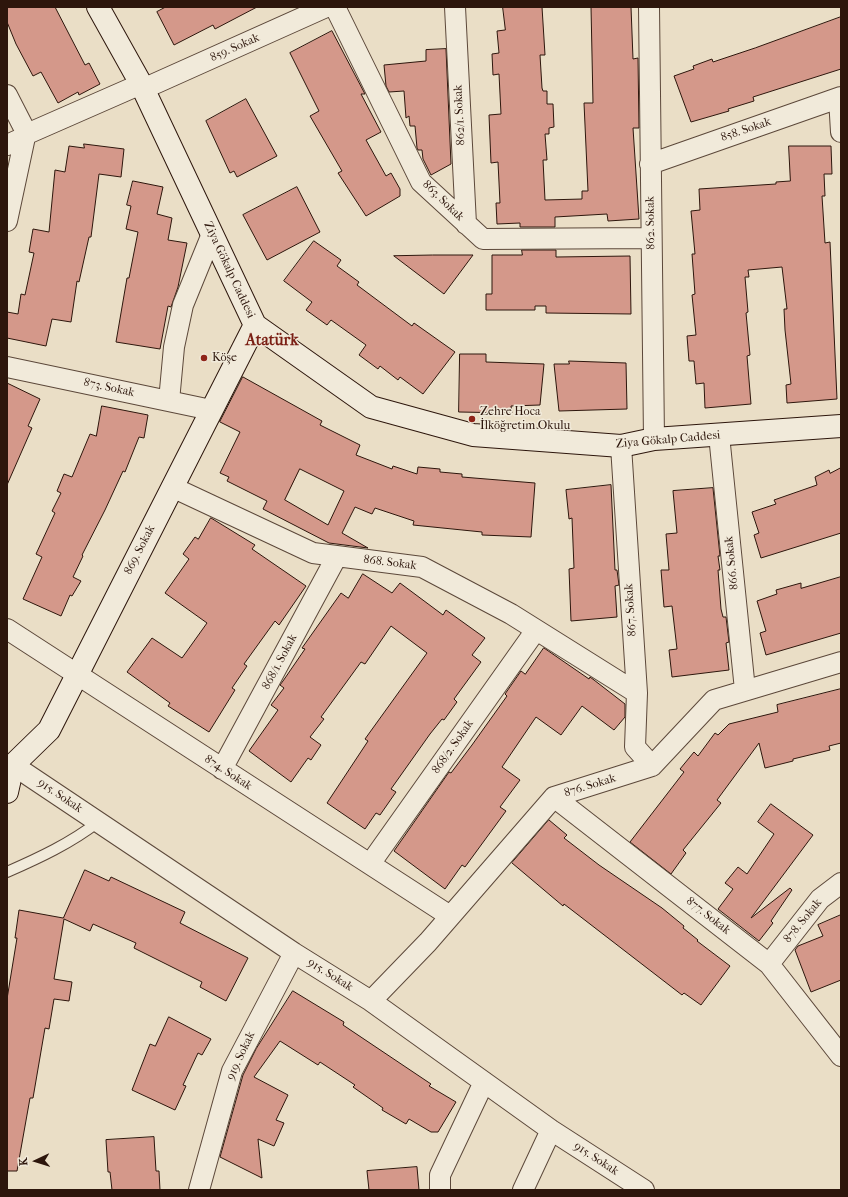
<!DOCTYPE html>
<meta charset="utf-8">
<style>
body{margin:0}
#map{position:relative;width:848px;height:1197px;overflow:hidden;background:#eadec6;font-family:"IM FELL French Canon",serif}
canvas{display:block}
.frame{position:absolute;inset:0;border:8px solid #2d160c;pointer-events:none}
.north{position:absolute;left:16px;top:1141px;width:40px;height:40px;-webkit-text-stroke:3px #f1eada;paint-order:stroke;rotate:266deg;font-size:11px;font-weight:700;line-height:16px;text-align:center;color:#2d160c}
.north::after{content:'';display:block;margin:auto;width:14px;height:18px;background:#2d160c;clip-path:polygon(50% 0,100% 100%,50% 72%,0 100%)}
</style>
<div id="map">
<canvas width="848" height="1197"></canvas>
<div class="frame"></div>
<div class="north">K</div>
</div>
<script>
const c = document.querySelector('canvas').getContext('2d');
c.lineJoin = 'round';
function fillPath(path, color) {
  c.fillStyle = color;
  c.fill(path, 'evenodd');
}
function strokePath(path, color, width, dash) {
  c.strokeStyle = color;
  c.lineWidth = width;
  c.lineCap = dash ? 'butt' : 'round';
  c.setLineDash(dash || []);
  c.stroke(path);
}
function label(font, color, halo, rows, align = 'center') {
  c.font = font + ' "IM FELL French Canon",serif';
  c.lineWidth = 3;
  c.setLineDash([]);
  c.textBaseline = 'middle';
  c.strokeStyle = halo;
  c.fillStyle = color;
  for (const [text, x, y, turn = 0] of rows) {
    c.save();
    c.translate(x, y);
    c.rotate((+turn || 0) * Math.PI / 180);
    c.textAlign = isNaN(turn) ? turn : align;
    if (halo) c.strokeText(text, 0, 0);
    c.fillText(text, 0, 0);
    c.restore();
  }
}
const building = new Path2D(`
 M7,7H55L85,65L89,63L100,84L79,95L78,92L58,103L41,72L33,76L16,44L7,22Z
 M166,7H257L215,29L213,25L174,45L157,12Z
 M503,7H542L545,55H540L542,88L543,91H547V104H553L554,127L549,128V134H545L547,160H543L545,200L582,199V191H588L584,103H593L591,7H631L633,59L638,58L639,128H633L639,219L608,221L607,214L555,217V227H520V223L497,224L496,203H500L498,162L491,163L489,115L501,114L499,74L493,75L492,54L499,53L497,31L505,30Z
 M841,17V69L753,97L754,101L728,109L729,111L691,122L674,76L694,69L693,66L712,59L713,62L755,48Z
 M332,31L365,94H361L381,132L366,140L386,176L391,173L400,189V196L366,216L338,173L342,171L310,116L319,111L290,53Z
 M446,49L451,164L431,175L423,159L422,150H418L417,148L415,126H410L409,116L406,118L404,91L389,92L386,86L384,65L426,61V50Z
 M246,99L277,156L237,177L234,171L230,173L206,121Z
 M84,144L124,149L121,177L99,174L91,237H89L79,282L77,281L71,322L52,319L46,346L7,338V312L18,314L21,294L25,295L34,253L29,252L33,229L49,232L55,170L65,172L69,146L84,148Z
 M789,146H831L832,174H824L825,196H822L825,243L830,242L837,399L787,403L786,385L791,384L785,330L784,309H787L782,267L748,270L749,277H745L748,312L746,313L750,355L747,356L751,404L705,408L704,383L696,384L694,361H689L687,336L696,335L692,295L695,294L692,254H695L691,211L700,210L699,189L776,184V182L790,181Z
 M133,181L163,187L157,214L172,218L168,240L187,243L178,287L171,307L168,306L160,349L116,342L127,278H129L138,232L126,229L131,206L127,205Z
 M297,187L320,232L267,260L243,215Z
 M314,241L341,260L337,266L359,282L357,285L412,326L414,323L455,352L423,394L400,377L398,380L380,366L378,369L359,355L366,345L331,320L327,325L306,310L312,302L284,281Z
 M522,250H556V257L630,256L631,314L546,313V306H535V310H486V294H492V255H522Z
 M433,255H473L444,294L394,256Z
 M460,354H486V362L544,364L540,405L511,406L512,413L459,412Z
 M569,361L626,363L627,409L559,411L554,364H569Z
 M243,377L322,421L320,425L360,445L356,455L392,469L393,466L417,474L418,467L440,469V472L462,474V477L535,483L531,537L482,535V532L413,525L414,521L375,508L372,514L355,507L342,533L368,548L329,543L263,509L267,501L227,481L229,477L220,473L240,432L220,422ZM300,469L344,491L328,525L285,500Z
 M7,383L40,399L28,426L32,428L7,485Z
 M102,406L148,415L144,438L139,437L125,472L123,471L105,510L82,555L83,556L73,577L81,581L72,596L70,595L61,616L23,599L42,557L36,554L55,513L52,511L61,493L57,491L64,474L72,477L90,434L96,436Z
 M841,468V533L761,558L754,535L759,533L752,512L776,504L774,500L817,485L815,477L829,470L830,473Z
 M611,485L615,570H617L619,585L615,586L617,617L571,621L569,569L574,568L572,518L569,519L566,490Z
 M713,488L720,556H718L720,570H718L721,609L723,617H726L729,642L726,643L729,670L672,677L669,650L677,649L672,606L664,607L661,570H669L666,534L677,533L673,491Z
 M211,518L255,545L252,549L306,586L279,625L275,621L244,664L247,666L232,688L235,690L209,732L168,706L170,703L127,672L152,638L182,658L207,623L165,593L189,559L183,554L195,537L198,539Z
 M363,574L392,593L400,583L443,615L446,610L485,638L472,655L481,662L454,699L457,702L444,720L442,719L430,734L391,789L396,792L380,815L376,813L365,829L327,803L368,741L365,739L427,653L391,626L365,664L361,662L321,717L324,719L310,737L321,745L311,760L308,758L291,782L249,751L278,710L271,705L284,688L280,685L283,681L305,649L302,648L341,593L348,598Z
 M841,577V633L766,655L760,633L766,631L757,601L777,594L776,590L801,583V588Z
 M544,648L589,679L590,677L594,680L625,704V717L614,730L582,706L561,735L536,717L502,767L520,780L500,807L506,811L465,867L462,865L445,889L394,851L449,772L451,773L472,745L507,696L505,694L521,671L525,674Z
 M841,689V743L829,746L830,750L793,759V761L765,768L759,743L717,800L721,803L683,850L686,853L671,874L630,842L684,772L680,769L694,752L698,756L715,733L718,735L729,724L778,712L777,705Z
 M771,804L813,835L751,918L790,888L792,890L771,921L773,923L759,941L718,909L733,889L725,883L738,867L747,874L774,834L758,822Z
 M549,820L567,835L564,838L599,865L662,908L684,926L683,928L698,940L697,941L730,966L701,1005L684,993L682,995L564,904L563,906L512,863Z
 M85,870L109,881L111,877L185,912L180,923L248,958L226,1001L200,987L202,982L134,948L136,943L93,924L90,931L64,919L54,979L72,982L69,1001L54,999L49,1029L45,1028L33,1098H30L17,1171H7V999L17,938H15L19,910L63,918Z
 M841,915V980L811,992L795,950L798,946L823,936L818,925Z
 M293,991L344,1022L343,1025L431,1084L429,1086L456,1102L438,1132H431L409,1119L406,1124L382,1110L383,1108L353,1087L355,1085L320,1062L318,1065L280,1041L254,1077L288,1095L276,1120L284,1123L274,1146L258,1139L262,1178L220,1157L243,1075L256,1049Z
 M169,1017L211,1039L202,1055L198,1053L183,1085L186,1086L175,1110L132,1090L150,1044L155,1046Z
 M154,1137L156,1171H159L160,1190H112L110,1172H108L106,1140Z
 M417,1167L419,1190H369L367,1171Z`);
const service = new Path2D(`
 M7,872C39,858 71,843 98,822`);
const minor = new Path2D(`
 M335,7L421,182L483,239L651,238
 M455,7L466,224
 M649,7L654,439
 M143,89L326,7
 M7,95L27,134
 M839,98L841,132
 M7,145L25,137L27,134L141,84
 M650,164L841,97
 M7,221L25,137
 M7,367L211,410
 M169,401L174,347L183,305L212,234
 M719,435L745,690
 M621,446L637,693L635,747L652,766
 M172,487L313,553L422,567L511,614L637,693
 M7,629L450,916
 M13,765L294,953L371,1001L551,1130L644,1190
 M222,769L337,556
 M554,797L769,964L841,1056
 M370,864L536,630
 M769,964L820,899L841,883
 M371,1001L428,942L554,797L652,766L714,700L841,662
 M199,1190L232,1071L294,953
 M440,1190V1175L484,1082
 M523,1190L551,1130`);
const secondary = new Path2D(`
 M98,7L141,84L255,325L371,407L473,435L621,446L654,439L841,426
 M7,792L13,765L49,730L255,325`);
const markers = [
 [204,358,4,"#8f2418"],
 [472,419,4,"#8f2418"]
];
const streetNames = [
 ["859. Sokak",235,48,-24],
 ["862/1. Sokak",460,115,-93],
 ["858. Sokak",746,130,-19],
 ["863. Sokak",443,201,44],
 ["862. Sokak",651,223,-91],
 ["Ziya Gökalp Caddesi",229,270,65],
 ["873. Sokak",109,388,12],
 ["Ziya Gökalp Caddesi",668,440,-5],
 ["869. Sokak",140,550,-63],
 ["868. Sokak",390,563,7],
 ["866. Sokak",732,563,-96],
 ["867. Sokak",631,610,-94],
 ["868/1. Sokak",280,662,-62],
 ["868/2. Sokak",453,747,-55],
 ["874. Sokak",228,773,33],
 ["876. Sokak",590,786,-17],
 ["915. Sokak",60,796,34],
 ["877. Sokak",708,916,38],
 ["878. Sokak",803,921,-51],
 ["915. Sokak",330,975,32],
 ["919. Sokak",241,1056,-65],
 ["915. Sokak",596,1159,33]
];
const poiNames = [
 ["Köşe",212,358],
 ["Zehre Hoca",480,412],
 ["İlköğretim Okulu",480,426]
];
const districtNames = [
 ["Atatürk",272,341]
];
fillPath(building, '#d4988a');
strokePath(building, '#2d160c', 1);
strokePath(service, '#5c483a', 12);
strokePath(minor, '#5c483a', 22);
strokePath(secondary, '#2d160c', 24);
strokePath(service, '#f1eada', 10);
strokePath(minor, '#f1eada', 20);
strokePath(secondary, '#f1eada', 22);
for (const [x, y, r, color] of markers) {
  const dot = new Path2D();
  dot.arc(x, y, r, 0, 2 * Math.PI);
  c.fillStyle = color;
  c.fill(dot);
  strokePath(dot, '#f1eada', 1.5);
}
label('12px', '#2d160c', '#f1eada', streetNames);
label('12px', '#2d160c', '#f1eada', poiNames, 'left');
label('bold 16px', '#7a1f14', '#f1eada', districtNames);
</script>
